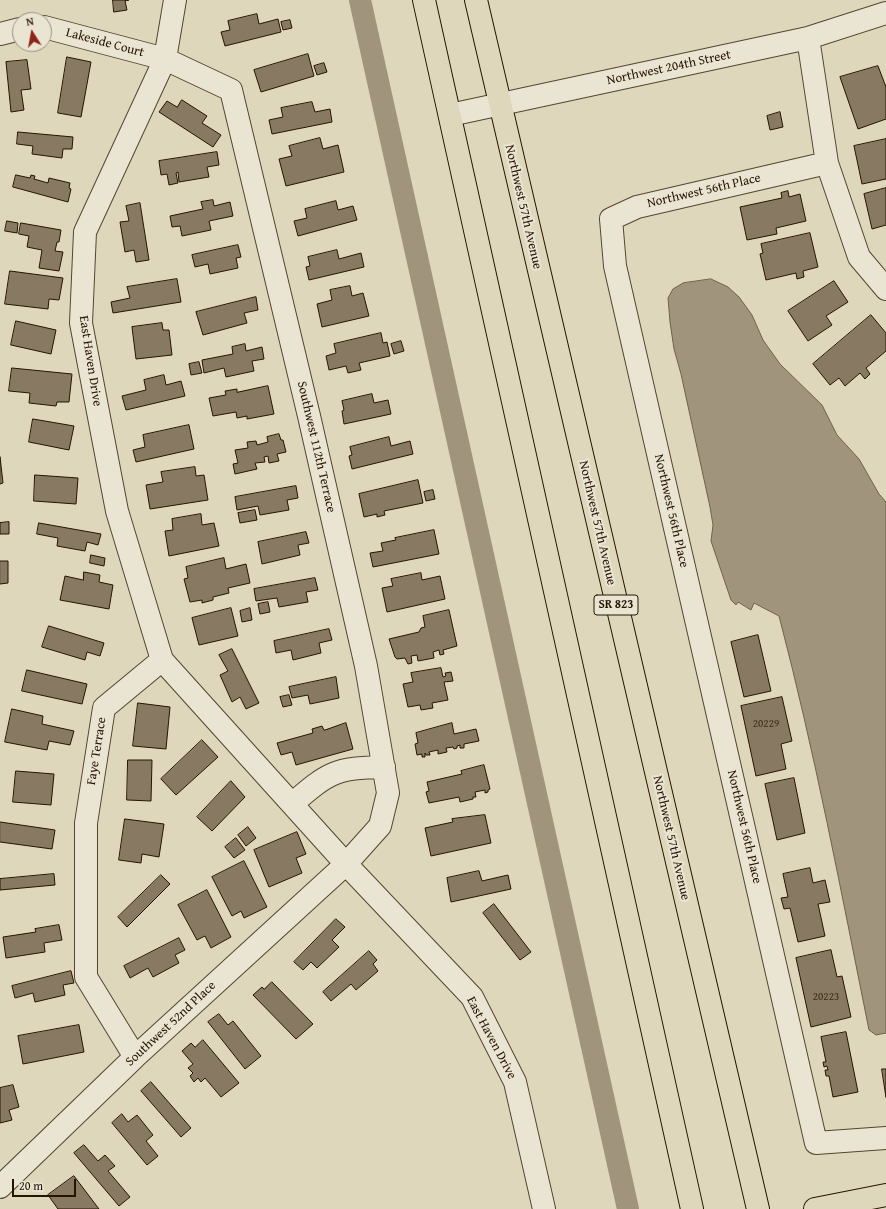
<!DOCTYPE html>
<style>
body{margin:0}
#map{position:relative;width:886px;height:1209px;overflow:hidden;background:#dfd7bc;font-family:"Gentium Book Plus",serif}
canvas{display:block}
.north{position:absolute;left:12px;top:12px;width:40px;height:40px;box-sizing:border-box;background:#eae5d3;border:1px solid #9c917f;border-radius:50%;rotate:349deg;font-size:11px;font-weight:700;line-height:16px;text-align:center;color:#271400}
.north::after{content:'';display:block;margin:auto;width:14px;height:18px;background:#8f2418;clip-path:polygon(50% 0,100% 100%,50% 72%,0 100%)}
.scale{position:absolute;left:12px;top:1179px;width:64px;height:18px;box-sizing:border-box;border:2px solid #271400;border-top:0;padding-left:5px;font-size:12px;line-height:14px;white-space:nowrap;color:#271400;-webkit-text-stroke:3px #eae5d3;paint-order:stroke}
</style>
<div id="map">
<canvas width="886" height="1209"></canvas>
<div class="north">N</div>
<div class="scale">20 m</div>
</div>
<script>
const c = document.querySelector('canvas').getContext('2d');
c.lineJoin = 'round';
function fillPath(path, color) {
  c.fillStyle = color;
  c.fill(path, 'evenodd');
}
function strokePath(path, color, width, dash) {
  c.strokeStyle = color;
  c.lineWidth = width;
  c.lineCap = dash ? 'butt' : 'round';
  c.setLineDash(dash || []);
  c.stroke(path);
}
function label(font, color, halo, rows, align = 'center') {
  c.font = font + ' "Gentium Book Plus",serif';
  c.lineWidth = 4;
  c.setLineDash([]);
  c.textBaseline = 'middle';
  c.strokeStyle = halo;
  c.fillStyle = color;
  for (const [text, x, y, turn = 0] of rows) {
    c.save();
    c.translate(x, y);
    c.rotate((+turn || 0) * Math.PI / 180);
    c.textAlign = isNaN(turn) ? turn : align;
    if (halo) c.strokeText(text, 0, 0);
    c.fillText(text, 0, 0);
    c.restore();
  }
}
const water = new Path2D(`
 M711,279L728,287L739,297L752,315L763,340L780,364L822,405L837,435L859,459L879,494L886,502V1033L876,1035L869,1030C841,891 815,753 779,616L754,603L751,610L738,602L736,605L731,600L711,541L713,525L710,507L681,374L674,349L670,322L668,298L673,289L683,283Z`);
const canal = new Path2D(`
 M360,0L628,1209`);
const building = new Path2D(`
 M113,0H129L125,1L127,10L114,12Z
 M257,14L259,24L278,19L281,32L225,46L221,32L230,30L228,21Z
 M290,20L292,28L283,30L281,22Z
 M308,54L314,76L261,92L254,70Z
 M67,57L91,62L81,117L58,113Z
 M27,60L31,89L21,90L24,110L11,112L6,62Z
 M324,63L327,72L317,75L314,66Z
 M878,66L886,87V119L858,129L840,77Z
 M182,100L207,116L202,123L221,135L213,147L159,112L167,101L177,107Z
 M312,102L315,112L330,109L332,122L272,134L269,120L283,117L281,108Z
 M780,112L783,127L770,130L767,116Z
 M18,132L73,137L72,149H63L62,158L32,154L33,146L17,144Z
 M320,138L323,149L338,145L344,172L286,186L279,159L292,156L289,146Z
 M886,139V179L862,184L854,146Z
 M217,152L219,165L207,167L209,177L179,182L178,172L176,173L178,183L169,185L167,174L161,175L159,161Z
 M16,175L30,178L31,175L35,176L34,179L48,183L49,178L70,183L69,188L71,189L68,202L13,187Z
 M886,188V225L872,229L864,194Z
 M788,191L789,197L800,194L806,221L776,228L777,234L747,240L740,207L782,198L781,193Z
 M213,200L214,206L230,202L233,216L209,221L211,230L182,236L180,226L172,227L170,216L203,209L201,202Z
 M336,201L338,210L353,206L357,220L298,236L294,221L307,218L305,209Z
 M140,203L149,260L136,262L134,250L125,252L120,222L129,221L126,206Z
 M7,221L18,223L17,233L5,231Z
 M21,223L61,230L59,242H57L55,251L63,252L59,271L39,268L42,250L27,247L29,236L19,234Z
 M810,233L818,267L803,271L804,277L797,279L796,273L766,280L760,254L763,253L761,244Z
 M238,245L241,257L236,258L238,268L210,274L208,264L195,267L192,255Z
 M337,250L339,259L361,253L364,267L309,280L306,267L310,266L308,257Z
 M10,271L63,278L59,300L49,299L48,309L5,304Z
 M177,279L181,302L113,313L111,302L130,298L127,287Z
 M834,281L848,302L826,316L832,325L808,341L788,311Z
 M350,286L352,296L363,293L369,316L322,327L317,304L332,300L330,290Z
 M256,297L258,310L244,313L247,323L203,335L196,312Z
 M871,315L886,333V351L866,368L870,374L865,379L860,373L845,386L839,378L830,385L813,364Z
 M16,321L56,330L51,354L11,345Z
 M162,323L163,330H169L172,355L136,359L132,327Z
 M381,333L383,343L387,342L390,356L359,363L361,370L348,373L346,366L329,370L326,356L336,353L334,344Z
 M401,341L404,351L394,354L391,344Z
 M245,344L246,351L262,347L264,359L252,361L254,371L226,377L224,368L204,373L202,360L233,354L232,347Z
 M199,362L202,373L191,375L189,364Z
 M12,368L72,374L69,402H57L56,406L29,403L30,393L9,391Z
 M164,375L166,385L181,381L185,396L126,410L122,396L146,390L144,380Z
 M268,386L274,414L247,419V416L237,418L236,412L213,416L209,398L226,395L225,391L237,389V392Z
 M372,394L374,403L388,400L391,414L344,424L342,411L344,410L342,401Z
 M33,419L74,426L69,450L29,442Z
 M189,425L194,449L136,462L133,450L145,447L143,435Z
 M279,434L281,440H283L286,452L277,454L279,461L269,463L268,456L264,457L265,462L255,463L257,469L235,474L233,464L238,463L235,450L248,448L247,442L256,441L257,445L268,442L267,437Z
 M389,437L391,446L410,441L413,454L352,469L349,456L352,455L350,447Z
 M0,457L3,483L0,484Z
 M195,467L196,476L204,475L208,500L150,509L146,485L163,482L161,472Z
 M35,475L78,478L76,504L34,501Z
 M418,480L423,503L384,511L385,515L377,517V514L364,517L359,494Z
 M296,486L298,498L287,500L289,510L260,515L258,506L237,510L235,497Z
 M433,490L435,499L426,501L424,492Z
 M255,510L257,520L240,523L238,513Z
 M201,514L202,525L214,523L219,546L169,556L165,531L173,530L172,519Z
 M9,522V534H0V523Z
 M39,523L101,534L98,545L87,542L85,551L57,546L58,538L37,534Z
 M434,530L439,554L373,567L370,553L383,551L381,543L396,540L395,538Z
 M306,532L309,543L298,545L300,555L262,564L258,542Z
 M91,555L105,558L104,566L90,563Z
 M224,558L226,569L246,564L250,583L228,588L229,593L213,597V600L202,603V600L190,602L184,579L188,578L186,567Z
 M0,561H8V583L0,584Z
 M84,572L100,575L99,582L113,585L109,609L60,600L65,576L83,580Z
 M421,573L422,580L440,576L445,599L387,612L382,588L393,586L391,579Z
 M315,578L318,590L306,592L308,602L279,607L277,598L256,601L254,589Z
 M268,602L270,612L260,614L258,604Z
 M231,608L238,636L199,645L192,618Z
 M250,608L252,620L242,622L240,611Z
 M449,610L457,646L443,650L444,654L440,655L439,650L433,652L434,658L418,661L417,655L411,656L412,663L408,664L405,658L397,659L395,657L389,639L419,632L421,628L425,627L423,616Z
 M49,626L104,643L100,656L87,652L85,660L42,647Z
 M329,629L332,640L319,643L321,653L293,660L291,650L276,653L274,641Z
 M758,635L771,691L744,697L731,642Z
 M232,649L259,703L246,709L240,697L232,702L220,675L228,671L219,655Z
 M441,668L443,677L446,676L445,673L451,672L453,681L444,682L448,700L432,703L433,708L421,710L420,705L408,707L403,684L413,682L411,673Z
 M27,670L87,684L82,704L22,691Z
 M336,677L339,698L310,704L308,695L292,698L289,687Z
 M289,695L292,705L283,707L280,697Z
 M782,697L792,741L781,744L786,769L756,776L741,706Z
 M138,703L170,707L166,749L133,746Z
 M12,709L43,716L42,724L74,731L70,745L49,741L47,750L5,742Z
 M346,723L353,749L296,765L292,752L281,755L277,743L313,733L312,729L322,726L324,730Z
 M452,723L454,734L476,729L479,741L464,744V748H460V745L457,746V748L454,749L453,747L446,748L447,752L438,754V750L429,752L430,755H426L425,753V757H422V754L417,755L415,744L418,743L416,733Z
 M202,740L218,757L176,795L161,779Z
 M128,760H152L151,801L127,800Z
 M484,765L490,789L488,790V792L485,793V790L475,792L476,797H473V799L460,802L459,797L429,803L426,792L429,791L427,782L462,774L461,771Z
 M16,771L54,774L51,805L13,802Z
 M794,778L805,833L777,840L765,784Z
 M231,781L245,797L212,831L197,817Z
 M485,815L491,843L431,856L425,828L453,822L452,819Z
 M125,819L164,824L159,857L142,854L141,863L119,860Z
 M0,822L55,830L52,849L0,842Z
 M248,827L256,838L246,846L238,835Z
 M297,832L306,854L296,858L302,873L269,887L254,850Z
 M236,838L245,850L234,858L225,847Z
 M244,861L267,907L244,918L241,911L232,916L212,877Z
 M810,868L813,883L825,880L830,902L818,904L825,936L798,942L790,908L784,909L781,898L788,897L783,874Z
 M479,871L482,881L508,875L511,889L451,902L447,878Z
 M54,874L55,885L0,890V879Z
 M161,875L170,884L127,927L118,917Z
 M207,890L231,937L211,948L205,936L197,940L178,905Z
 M494,904L531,952L520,960L483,913Z
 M336,919L345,927L332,940L339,947L317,968L311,962L303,970L294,962Z
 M59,925L62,940L44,943L45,952L6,958L3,937L36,932L35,929Z
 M179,938L185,950L175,955L179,963L153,977L148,968L130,978L124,966Z
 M831,950L837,977L842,976L851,1017L811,1027L796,958Z
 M369,951L377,960L373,964L378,971L356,990L351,984L331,1001L323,992Z
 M71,971L74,983L63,985L65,995L35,1002L33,993L15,998L12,986Z
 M272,982L313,1024L296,1039L253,995L262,987L264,989Z
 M219,1014L228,1025L233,1021L261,1056L245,1069L208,1022Z
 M79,1025L84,1052L23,1064L18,1036Z
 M846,1032L858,1092L833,1097L829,1076H826L825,1070H828L827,1066L824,1067L823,1062H826L821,1037Z
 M203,1040L239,1083L221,1097L205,1078L201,1082L198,1078L194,1082L190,1076L193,1073L188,1068L193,1064L182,1051L191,1043L195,1047Z
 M882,1069H886V1097Z
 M151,1082L191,1128L181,1137L141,1091Z
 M13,1085L19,1107L9,1110L12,1120L0,1123V1088Z
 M122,1114L128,1122L137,1115L153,1135L146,1141L158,1156L147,1165L112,1123Z
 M84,1145L98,1161L105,1155L115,1166L108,1171L130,1197L119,1206L74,1153Z
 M74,1176L99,1209H58L48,1195Z`);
const minor = new Path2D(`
 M175,0L165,59L85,232L81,323L117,511L162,660L346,864L472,997L515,1082L544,1209
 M0,34L20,29
 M808,38L827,163L859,257L886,289
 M450,115L808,38L886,13
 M827,163L637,207L611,219L615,266L816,1143L886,1138
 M292,804C329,772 335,768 384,767
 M135,1057L86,977V823L104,708L162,660
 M0,1187L135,1057L346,864L380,826L388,793L366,666L309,416L231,90L165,59L44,27`);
const major = new Path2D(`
 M424,0L692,1209
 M476,0L758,1209
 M815,1209L886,1195`);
const numberNames = [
 ["20229",766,724],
 ["20223",826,997]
];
const shields = [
 [616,605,44]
];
const shieldNames = [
 ["SR 823",616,605]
];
const streetNames = [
 ["Lakeside Court",105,43,15],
 ["Northwest 204th Street",669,68,-12],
 ["Northwest 56th Place",704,191,-13],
 ["Northwest 57th Avenue",523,207,77],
 ["East Haven Drive",90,361,81],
 ["Southwest 112th Terrace",316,447,77],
 ["Northwest 56th Place",671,511,77],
 ["Northwest 57th Avenue",597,523,77],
 ["Faye Terrace",97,751,-81],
 ["Northwest 56th Place",744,827,77],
 ["Northwest 57th Avenue",671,838,77],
 ["Southwest 52nd Place",171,1024,-43],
 ["East Haven Drive",491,1038,62]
];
fillPath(water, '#a0957c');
strokePath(water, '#70614a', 1);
strokePath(canal, '#a0957c', 22);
fillPath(building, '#877962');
strokePath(building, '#271400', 1);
strokePath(minor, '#55452f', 24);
strokePath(major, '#271400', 24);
strokePath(minor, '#eae5d3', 22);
strokePath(major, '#dfd7bc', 22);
label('11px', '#3f2d18', null, numberNames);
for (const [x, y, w] of shields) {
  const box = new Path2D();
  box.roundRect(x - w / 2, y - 10, w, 20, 3);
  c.fillStyle = '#eae5d3';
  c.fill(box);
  strokePath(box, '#271400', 1);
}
label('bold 12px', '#271400', null, shieldNames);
label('13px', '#271400', '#eae5d3', streetNames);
</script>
